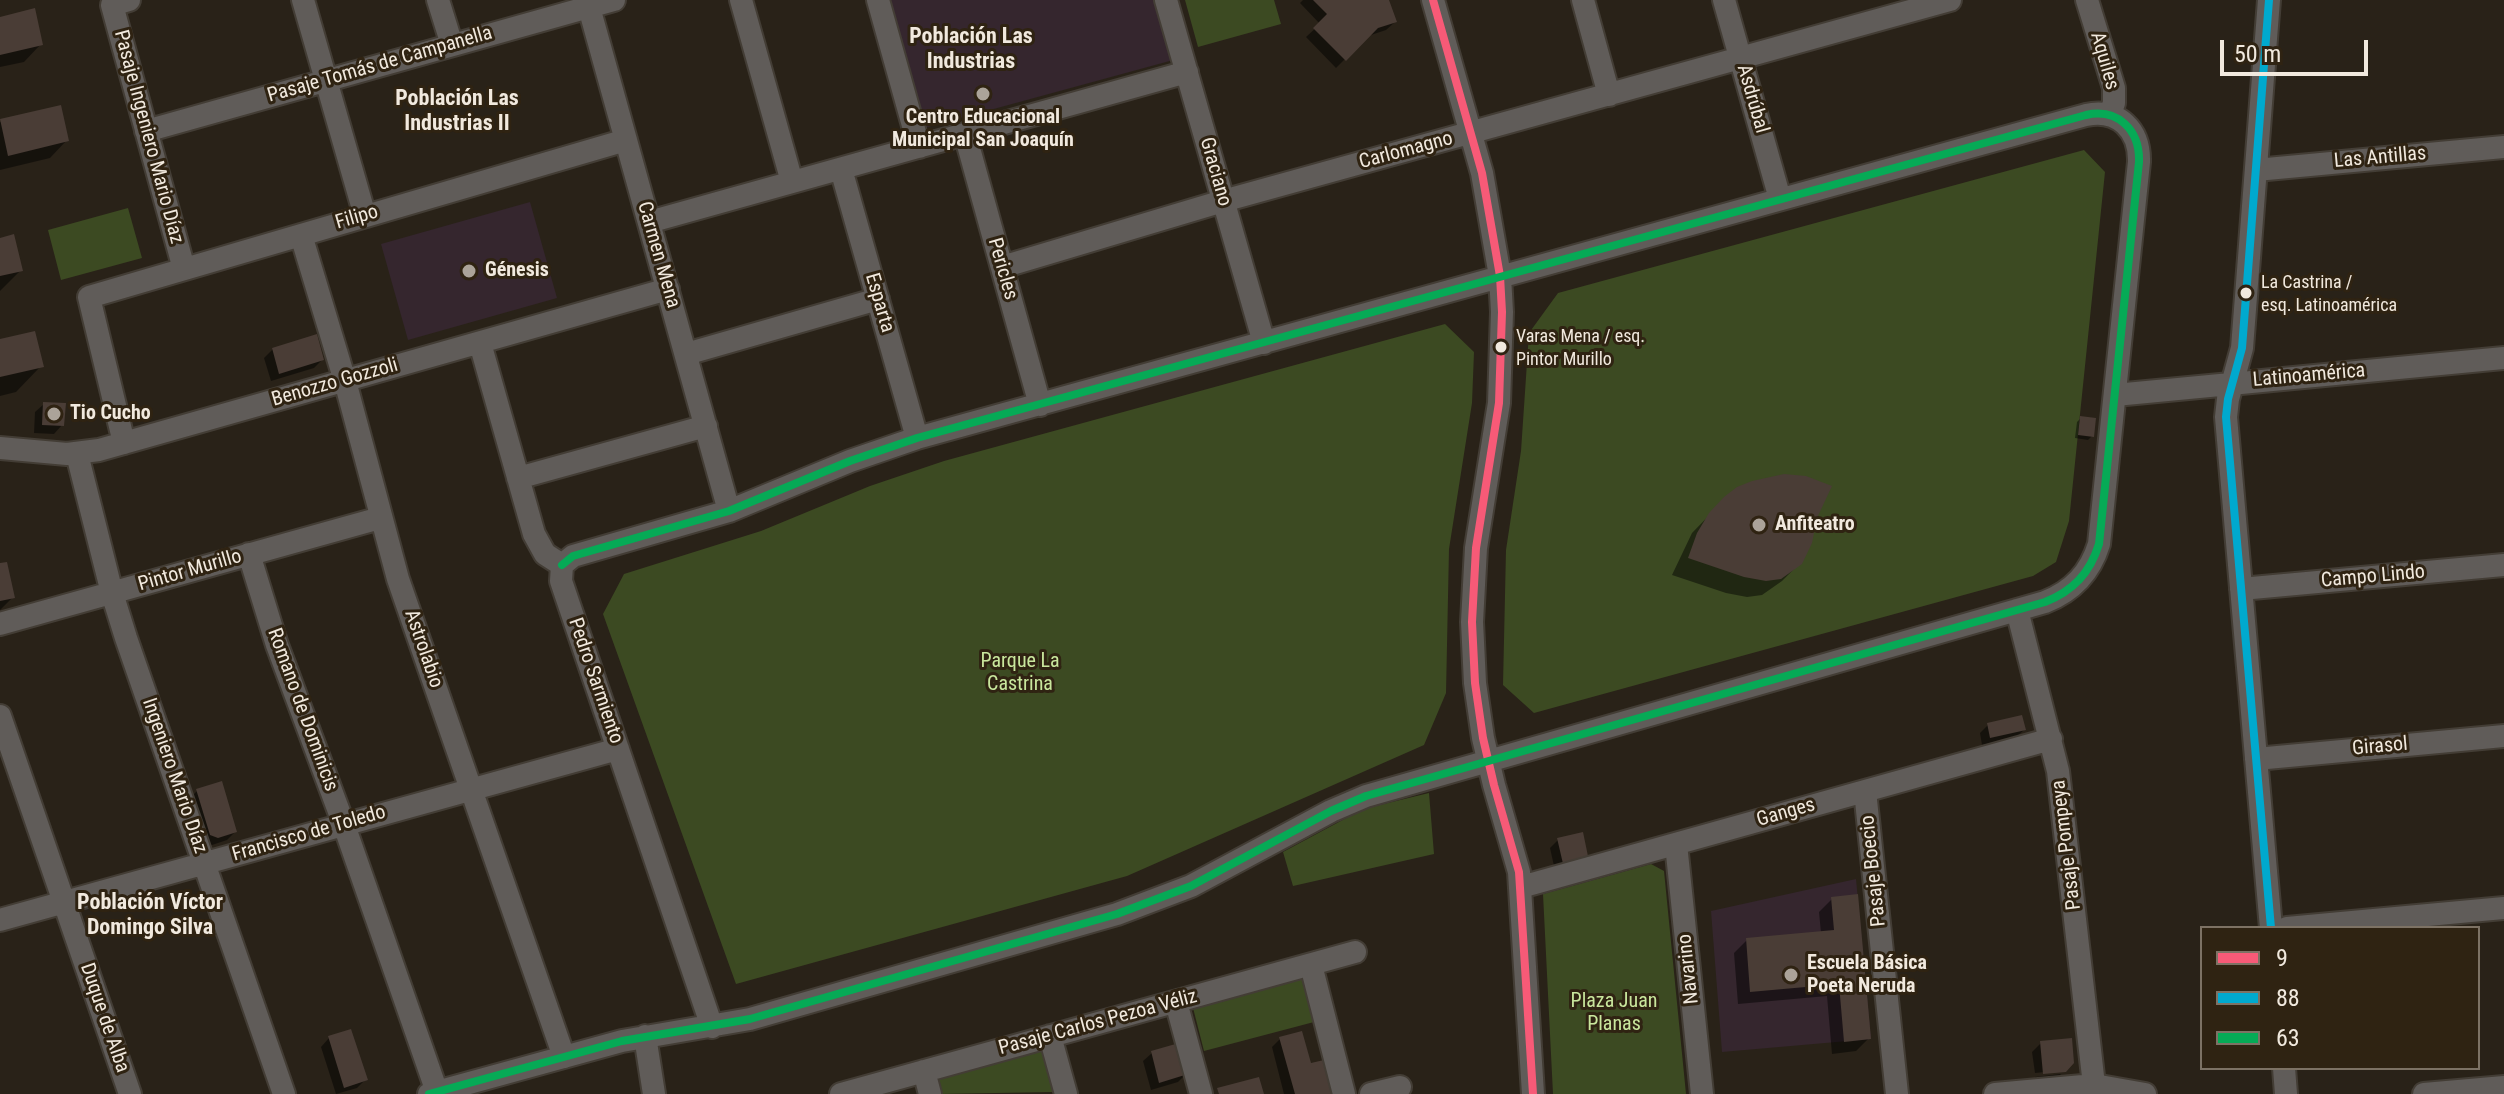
<!DOCTYPE html>
<meta charset="utf-8">
<style>
body{margin:0}
#map{position:relative;width:2504px;height:1094px;overflow:hidden;background:#292218;font-family:"Roboto Condensed",sans-serif}
canvas{display:block}
.legend{position:absolute;left:2200px;top:926px;width:280px;height:144px;box-sizing:border-box;background:#2f2312;border:2px solid #7d7264;margin:0;padding:10px 14px;list-style:none;font-size:24px;color:#f1e9de}
.legend li{display:flex;align-items:center;gap:16px;height:40px}
.legend b{width:40px;border:2px solid #7d7264}
.scale{position:absolute;left:2220px;top:40px;width:148px;height:36px;box-sizing:border-box;border:4px solid #f1e9de;border-top:0;padding-left:10px;font-size:24px;line-height:28px;white-space:nowrap;color:#f1e9de;-webkit-text-stroke:6px #2f2312;paint-order:stroke}
</style>
<div id="map">
<canvas width="2504" height="1094"></canvas>
<ul class="legend">
<li><b style="height:10px;background:#f75a77"></b>9</li>
<li><b style="height:10px;background:#00a9ce"></b>88</li>
<li><b style="height:10px;background:#06aa56"></b>63</li>
</ul>
<div class="scale">50 m</div>
</div>
<script>
const c = document.querySelector('canvas').getContext('2d');
c.lineJoin = 'round';
function fillPath(path, color) {
  c.fillStyle = color;
  c.fill(path, 'evenodd');
}
function strokePath(path, color, width, dash) {
  c.strokeStyle = color;
  c.lineWidth = width;
  c.lineCap = dash ? 'butt' : 'round';
  c.setLineDash(dash || []);
  c.stroke(path);
}
function label(font, color, halo, rows, align = 'center') {
  c.font = font + ' "Roboto Condensed",sans-serif';
  c.lineWidth = 6;
  c.setLineDash([]);
  c.textBaseline = 'middle';
  c.strokeStyle = halo;
  c.fillStyle = color;
  for (const [text, x, y, turn = 0] of rows) {
    c.save();
    c.translate(x, y);
    c.rotate((+turn || 0) * Math.PI / 180);
    c.textAlign = isNaN(turn) ? turn : align;
    if (halo) c.strokeText(text, 0, 0);
    c.fillText(text, 0, 0);
    c.restore();
  }
}
const education = new Path2D(`
 M890,0H1161L1177,59L924,128Z
 M530,202L557,298L408,340L381,244Z
 M1856,879L1871,1039L1722,1052L1711,911Z`);
const green = new Path2D(`
 M1185,0H1274L1281,24L1198,47Z
 M2084,150L2105,172L2069,521L2056,562L2033,576L1534,713L1503,685L1506,550L1521,451L1529,333L1558,293Z
 M128,208L142,258L61,280L48,230Z
 M1445,324L1474,352L1472,403L1449,549L1446,693L1424,745L1127,876L736,984L603,614L624,574L761,531L870,486L944,461Z
 M1429,793L1434,854L1293,886L1283,852L1363,809Z
 M1651,864L1664,871L1686,1094H1553L1543,894Z
 M1302,976L1314,1022L1204,1051L1192,1004Z
 M1041,1049L1053,1092L939,1094L935,1078Z`);
const shadow = new Path2D(`
 M1303,0H1386L1395,22L1386,30L1368,36L1336,68L1306,37L1320,24L1300,3Z
 M0,19L41,44L24,62L0,67Z
 M59,107L67,140L50,158L0,170V122Z
 M0,240L21,270L0,291Z
 M0,341L41,366L16,392L0,396Z
 M273,349L322,360L314,368L271,381L264,358Z
 M44,404L62,425L54,434L34,433L35,412Z
 M2081,418L2092,436L2088,440L2075,438L2077,422Z
 M1725,499L1816,517L1801,562L1782,581L1762,595L1747,597L1726,593L1672,575L1692,533Z
 M0,565L13,597L0,610Z
 M1988,725L2024,730L2015,738L1982,745L1980,733Z
 M197,791L235,832L227,840L209,846L189,799Z
 M1558,840L1587,861L1556,875L1550,848Z
 M1832,899L1869,1038L1856,1051L1832,1054L1827,996L1738,1004L1734,953L1747,940L1821,933L1819,912Z
 M329,1038L365,1080L357,1088L336,1094L321,1047Z
 M1280,1039L1310,1066L1331,1094H1284L1272,1047Z
 M2041,1043L2065,1070L2035,1073L2032,1052Z
 M1152,1053L1186,1074L1178,1082L1151,1090L1143,1061Z
 M2061,1074L2056,1080L2036,1082L2035,1077Z`);
const building = new Path2D(`
 M1313,0H1389L1397,22L1378,28L1346,61L1313,28L1327,14Z
 M35,8L43,45L0,55V17Z
 M61,105L69,141L8,156L0,119Z
 M14,234L23,271L0,276V238Z
 M35,331L44,367L0,377V339Z
 M317,334L324,360L279,374L272,348Z
 M43,402L66,403L64,426L42,425Z
 M2080,416L2096,418L2094,437L2078,435Z
 M1784,474L1806,476L1832,486L1817,518L1812,543L1802,564L1781,579L1766,581L1744,577L1688,558L1697,533L1709,513L1724,497L1737,487L1752,481Z
 M7,562L15,598L0,601V563Z
 M2022,715L2026,730L1990,738L1987,723Z
 M222,781L237,832L218,838L210,835L196,789Z
 M1583,832L1589,861L1564,868L1557,838Z
 M1858,894L1871,1039L1844,1042L1839,984L1750,992L1746,938L1834,930L1831,897Z
 M351,1029L368,1080L344,1088L328,1036Z
 M1302,1031L1311,1063L1324,1060L1333,1094H1295L1279,1037Z
 M2072,1038L2074,1063L2066,1072L2043,1074L2040,1041Z
 M1179,1043L1188,1074L1159,1083L1151,1051Z
 M1259,1077L1264,1094H1219L1217,1088Z`);
const minor = new Path2D(`
 M129,0L112,5L184,269
 M303,0L365,216
 M438,0L452,45
 M587,0L729,511
 M741,0L792,182
 M878,0L919,147
 M1166,0L1264,343
 M1433,0L1482,173L1500,276L1502,312L1499,403L1476,548L1472,622L1475,683L1483,738L1494,785L1519,872L1533,1094
 M1583,0L1609,95
 M1724,0L1780,199
 M2087,0L2114,88V103L2110,114
 M2269,0L2242,348L2228,399L2226,417L2271,928
 M146,131L614,0
 M965,134L1040,405
 M841,169L917,438
 M2256,170L2504,147
 M649,222L1187,72
 M301,235L345,381L398,579L564,1057
 M1002,267L1223,201L1950,0
 M480,343L534,534L545,554L562,565
 M686,354L878,299
 M2115,395L2504,358
 M124,443L89,297L626,140
 M0,448L67,454L99,450L668,289
 M77,454L112,593L126,638L284,1094
 M518,478L706,426
 M249,554L277,645L344,825L437,1092
 M562,565L561,581L712,1027
 M2241,589L2504,565
 M2017,610L2058,771L2094,1085
 M0,624L380,518
 M0,716L130,1094
 M2256,759L2504,736
 M1865,791L1897,1094
 M1676,844L1702,1094
 M1521,887L2051,739
 M0,920L618,749
 M2287,928L2504,908
 M1311,965L1344,1094
 M1176,1002L1201,1094
 M645,1036L654,1094
 M1050,1036L1066,1094
 M2284,1068L2286,1094
 M924,1071L930,1094
 M429,1094L622,1041L750,1019L1117,914L1191,886L1331,811L1366,796L2045,602C2073,591 2090,573 2099,544L2139,162C2140,130 2118,108 2086,115L917,438L850,461L729,511L573,556L562,565
 M841,1094L1355,952
 M1371,1094L1400,1087
 M1995,1094L2094,1085L2145,1094
 M2424,1094L2504,1087`);
const bus1 = new Path2D(`
 M1433,0L1482,173L1500,276L1502,312L1499,403L1476,548L1472,622L1475,683L1483,738L1494,785L1519,872L1533,1094`);
const bus2 = new Path2D(`
 M2269,0L2242,348L2228,399L2226,417L2271,928`);
const bus3 = new Path2D(`
 M429,1094L622,1041L750,1019L1117,914L1191,886L1331,811L1366,796L2045,602C2073,591 2090,573 2099,544L2139,162C2140,130 2118,108 2086,115L917,438L850,461L729,511L573,556L562,565`);
const markers = [
 [983,94,8,"#aba399"],
 [469,271,8,"#aba399"],
 [2246,293,7,"#f1e9de"],
 [1501,347,7,"#f1e9de"],
 [54,414,8,"#aba399"],
 [1759,525,8,"#aba399"],
 [1791,975,8,"#aba399"]
];
const busNames = [
 ["La Castrina /",2261,283],
 ["esq. Latinoamérica",2261,306],
 ["Varas Mena / esq.",1516,337],
 ["Pintor Murillo",1516,360]
];
const streetNames = [
 ["Aquiles",2104,61,74],
 ["Pasaje Tomás de Campanella",380,65,-16],
 ["Asdrúbal",1752,99,74],
 ["Pasaje Ingeniero Mario Díaz",148,137,75],
 ["Carlomagno",1406,151,-15],
 ["Las Antillas",2380,158,-5],
 ["Graciano",1215,172,74],
 ["Filipo",357,218,-16],
 ["Carmen Mena",658,255,74],
 ["Pericles",1002,269,74],
 ["Esparta",879,303,74],
 ["Latinoamérica",2309,376,-5],
 ["Benozzo Gozzoli",335,383,-16],
 ["Pintor Murillo",190,571,-16],
 ["Campo Lindo",2373,577,-5],
 ["Astrolabio",423,649,71],
 ["Pedro Sarmiento",595,681,71],
 ["Romano de Dominicis",302,710,70],
 ["Girasol",2380,747,-5],
 ["Ingeniero Mario Díaz",174,776,71],
 ["Ganges",1786,813,-16],
 ["Francisco de Toledo",309,834,-16],
 ["Pasaje Pompeya",2067,845,-97],
 ["Pasaje Boecio",1874,871,-96],
 ["Navarino",1689,969,-96],
 ["Duque de Alba",104,1018,71],
 ["Pasaje Carlos Pezoa Véliz",1098,1023,-15]
];
const poiNames = [
 ["Centro Educacional",983,118,"center"],
 ["Municipal San Joaquín",983,141,"center"],
 ["Génesis",485,271],
 ["Tio Cucho",70,414],
 ["Anfiteatro",1775,525],
 ["Escuela Básica",1807,964],
 ["Poeta Neruda",1807,987]
];
const parkNames = [
 ["Parque La",1020,662],
 ["Castrina",1020,685],
 ["Plaza Juan",1614,1002],
 ["Planas",1614,1025]
];
const neighbourhoodNames = [
 ["Población Las",971,37],
 ["Industrias",971,62],
 ["Población Las",457,99],
 ["Industrias II",457,124],
 ["Población Víctor",150,903],
 ["Domingo Silva",150,928]
];
fillPath(education, '#35262e');
fillPath(green, '#3c4a22');
fillPath(shadow, '#0007');
fillPath(building, '#4a3d36');
strokePath(minor, '#433d35', 26);
strokePath(minor, '#605c59', 22);
strokePath(bus1, '#f75a77', 8);
strokePath(bus2, '#00a9ce', 8);
strokePath(bus3, '#06aa56', 8);
for (const [x, y, r, color] of markers) {
  const dot = new Path2D();
  dot.arc(x, y, r, 0, 2 * Math.PI);
  c.fillStyle = color;
  c.fill(dot);
  strokePath(dot, '#2f2312', 3);
}
label('18px', '#f1e9de', '#2f2312', busNames, 'left');
label('20px', '#f1e9de', '#2f2312', streetNames);
label('bold 20px', '#f1e9de', '#2f2312', poiNames, 'left');
label('20px', '#c9e79d', '#2f2312', parkNames);
label('bold 22px', '#f1e9de', '#2f2312', neighbourhoodNames);
</script>
